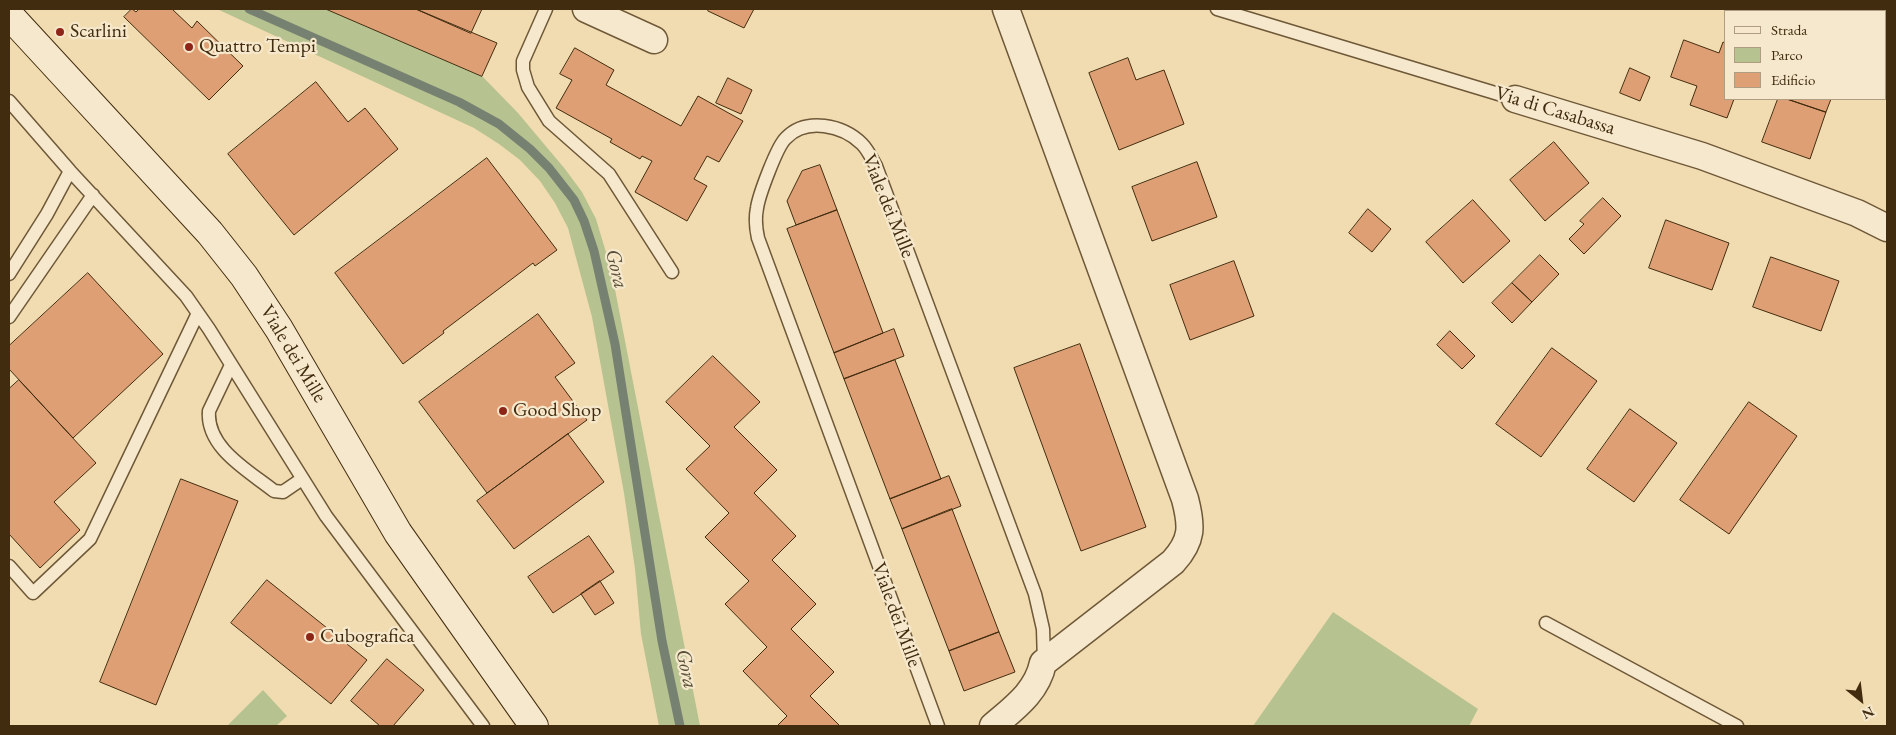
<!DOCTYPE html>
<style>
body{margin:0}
#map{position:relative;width:1896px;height:735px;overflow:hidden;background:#f1dcb1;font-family:"EB Garamond",serif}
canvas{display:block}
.frame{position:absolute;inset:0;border:10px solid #422c0f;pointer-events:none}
.legend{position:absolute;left:1724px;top:10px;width:162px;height:90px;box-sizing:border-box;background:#f6e8cc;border:1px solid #ae9d80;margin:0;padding:6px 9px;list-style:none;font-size:15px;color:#422c0f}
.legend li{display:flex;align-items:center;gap:10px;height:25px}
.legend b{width:25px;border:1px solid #ae9d80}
.north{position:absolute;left:1836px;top:675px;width:50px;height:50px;-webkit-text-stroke:4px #f6e8cc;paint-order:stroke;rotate:151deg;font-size:14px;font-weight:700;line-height:20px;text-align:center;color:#422c0f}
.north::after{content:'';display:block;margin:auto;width:18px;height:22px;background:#422c0f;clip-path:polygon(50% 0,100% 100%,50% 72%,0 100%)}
</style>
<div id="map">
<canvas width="1896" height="735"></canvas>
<div class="frame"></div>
<ul class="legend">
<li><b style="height:6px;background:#f6e8cc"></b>Strada</li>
<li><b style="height:14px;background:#b6c28f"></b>Parco</li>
<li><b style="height:14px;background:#df9f74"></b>Edificio</li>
</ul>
<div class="north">N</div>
</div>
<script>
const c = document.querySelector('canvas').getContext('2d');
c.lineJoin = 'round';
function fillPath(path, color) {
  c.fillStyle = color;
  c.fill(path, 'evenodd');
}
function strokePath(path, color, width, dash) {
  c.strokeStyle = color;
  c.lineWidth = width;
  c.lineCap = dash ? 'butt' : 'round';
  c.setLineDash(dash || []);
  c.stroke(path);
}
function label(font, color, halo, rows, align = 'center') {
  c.font = font + ' "EB Garamond",serif';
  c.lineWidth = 4.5;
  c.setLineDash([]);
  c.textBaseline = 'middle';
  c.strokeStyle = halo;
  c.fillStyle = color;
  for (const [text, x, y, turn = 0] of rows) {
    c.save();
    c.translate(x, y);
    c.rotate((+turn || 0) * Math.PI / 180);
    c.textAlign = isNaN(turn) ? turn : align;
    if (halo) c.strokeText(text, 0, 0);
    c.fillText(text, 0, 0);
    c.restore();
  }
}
const green = new Path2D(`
 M217,9H326L482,76L518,113L565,169L582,192L596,219L611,269L700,726H659L641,634L635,569L624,493L592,317L568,228L555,203L540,181L520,160L499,144L474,128Z
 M1333,612L1478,709L1469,726H1253Z
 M263,690L287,716L276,726H227Z`);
const stream = new Path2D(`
 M249,9L459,102L499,124L530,149L549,168L574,200L584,221L594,251L615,344L662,641L680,726`);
const building = new Path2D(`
 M132,9L136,12L139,9H172L192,28L197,21L243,66L209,100L124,17Z
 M326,9H416L497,43L482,76Z
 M416,9H482L471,33Z
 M709,9H754L744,28L708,11Z
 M1684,40L1719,53L1723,42L1725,43V99H1734L1727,118L1690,105L1697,86L1671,77Z
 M575,48L614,70L606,85L681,126L698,96L743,121L719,162L707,156L694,179L707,186L687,221L635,192L652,161L642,156L640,159L610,142L612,139L556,108L572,80L560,74Z
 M1128,58L1136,80L1164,70L1184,124L1119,150L1089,73Z
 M1630,68L1650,77L1640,101L1620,93Z
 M728,78L752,90L741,114L716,103Z
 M316,82L348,122L365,108L398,149L294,235L228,154Z
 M1778,99H1787L1826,112L1810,159L1762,142Z
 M1787,99H1831L1826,112Z
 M1554,142L1589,183L1545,221L1510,180Z
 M487,158L557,250L535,266L533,263L443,331L444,333L403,364L335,273Z
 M1197,162L1217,217L1152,241L1132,187Z
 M820,165L837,210L796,225L787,201L802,171Z
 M1603,198L1621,216L1584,254L1569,239L1584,224L1580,221Z
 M1473,200L1510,241L1463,283L1426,242Z
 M1368,209L1391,229L1372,252L1349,233Z
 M837,210L883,333L834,353L787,229Z
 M1666,220L1729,243L1712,290L1649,268Z
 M1540,255L1559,274L1532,302L1512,283Z
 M1771,257L1839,281L1821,331L1753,307Z
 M1234,261L1254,316L1190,340L1170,285Z
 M88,273L163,354L73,438L9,369V346Z
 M1512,283L1532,302L1512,323L1492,303Z
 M538,314L575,363L555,377L587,420L487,493L419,402Z
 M894,329L904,356L844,379L834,353Z
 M1450,331L1475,356L1462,369L1437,345Z
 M1080,344L1146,527L1081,551L1014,368Z
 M1552,348L1597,381L1541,457L1496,424Z
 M713,356L760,402L734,427L777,470L754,493L796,536L772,560L816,604L791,629L834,672L810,696L840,726H777L787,716L743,671L767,647L725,604L749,581L705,537L729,513L686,469L710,446L666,402Z
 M895,360L941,479L890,499L844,379Z
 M19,380L96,463L54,502L80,530L40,568L9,534V389Z
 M1749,402L1797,436L1729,534L1680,500Z
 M1630,409L1677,443L1634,502L1587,469Z
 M568,434L604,482L514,549L477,501Z
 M949,476L961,506L902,529L890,499Z
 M181,479L238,501L156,705L100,682Z
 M952,509L999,632L949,651L902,529Z
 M589,536L614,572L553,613L528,577Z
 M267,580L367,660L331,704L231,623Z
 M600,581L614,603L595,615L581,594Z
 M999,632L1015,672L964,691L949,651Z
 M387,659L424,690L393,726H380L351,701Z`);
const lane = new Path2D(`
 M546,9L523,61V70L528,87L549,121L609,174L672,272
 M1217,9L1515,99
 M9,101L70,171L186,296L209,329L326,516L483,726
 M9,274L47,214L70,171
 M9,317L93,195
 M231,365L209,411C206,448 249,471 274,491L283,492L302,479
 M9,566L33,593L90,539L198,313
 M1546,623L1737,726
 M938,726L758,238C756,229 755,218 757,208C759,195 777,146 786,138C806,117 843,125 862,144C868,150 872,159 876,166L1035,594L1043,629L1044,661`);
const street = new Path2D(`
 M586,9L654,40
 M1515,99L1702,156L1857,213L1887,228
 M993,726C1014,708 1037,692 1043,663L1173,562C1193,540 1192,526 1185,499L1006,9`);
const secondary = new Path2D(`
 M9,15L210,233L244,276L279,329L398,533L534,726`);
const markers = [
 [60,32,5,"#8f2418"],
 [189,47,5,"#8f2418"],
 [503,411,5,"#8f2418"],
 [310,637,5,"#8f2418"]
];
const poiNames = [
 ["Scarlini",70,32],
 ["Quattro Tempi",199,47],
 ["Good Shop",513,411],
 ["Cubografica",320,637]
];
const streetNames = [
 ["Via di Casabassa",1555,111,17],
 ["Viale dei Mille",888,206,68],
 ["Viale dei Mille",293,354,59],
 ["Viale dei Mille",896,615,70]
];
const waterNames = [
 ["Gora",616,269,76],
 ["Gora",686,669,78]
];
fillPath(green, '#b6c28f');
strokePath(stream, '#778171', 9);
fillPath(building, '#df9f74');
strokePath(building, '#422c0f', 1);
strokePath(lane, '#6e5838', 15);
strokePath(street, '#6e5838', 29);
strokePath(secondary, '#422c0f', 30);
strokePath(lane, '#f6e8cc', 12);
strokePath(street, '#f6e8cc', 26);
strokePath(secondary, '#f6e8cc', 28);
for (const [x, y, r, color] of markers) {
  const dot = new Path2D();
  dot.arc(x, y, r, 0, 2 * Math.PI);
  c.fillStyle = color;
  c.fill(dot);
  strokePath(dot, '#f6e8cc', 2);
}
label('20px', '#422c0f', '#f6e8cc', poiNames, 'left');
label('20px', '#422c0f', '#f6e8cc', streetNames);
label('italic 21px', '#585038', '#f6e8cc', waterNames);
</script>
